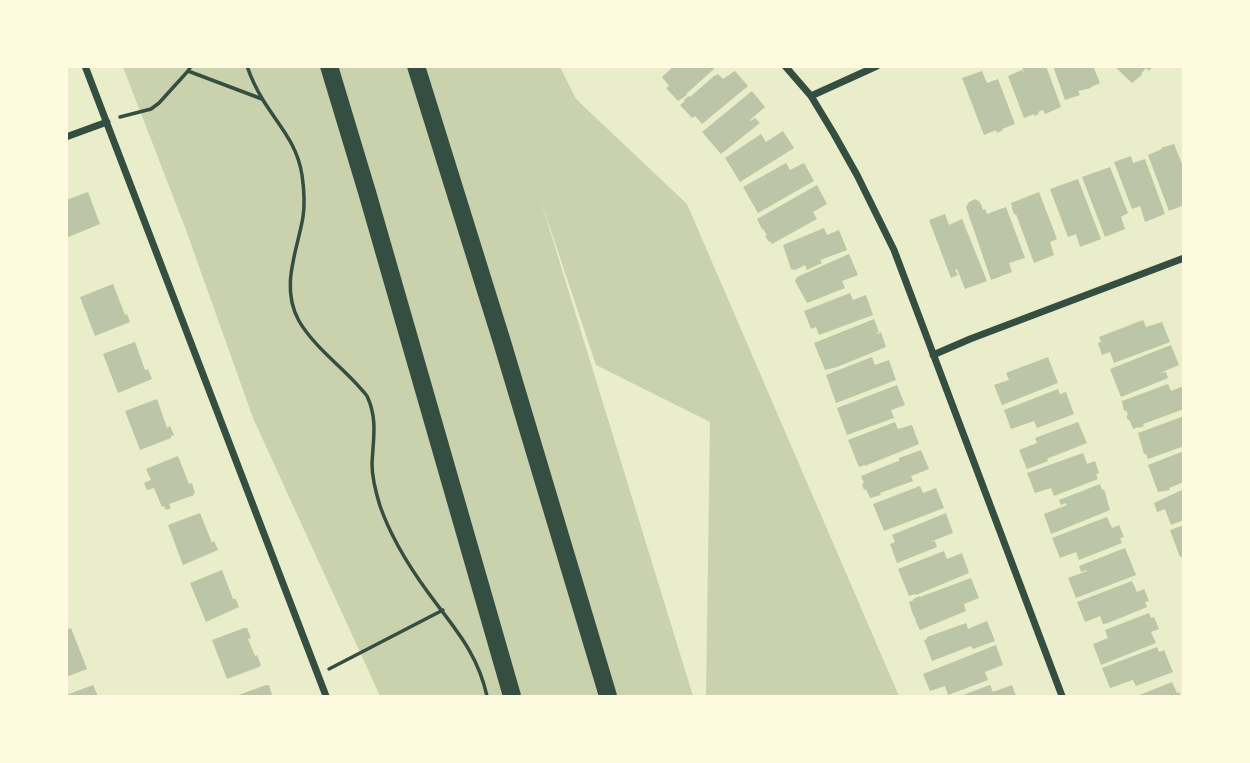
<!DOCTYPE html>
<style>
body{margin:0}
#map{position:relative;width:1250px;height:763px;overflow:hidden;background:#e9edc9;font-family:"Space Grotesk",sans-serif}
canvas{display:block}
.frame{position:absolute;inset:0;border:68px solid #fefae0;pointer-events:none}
</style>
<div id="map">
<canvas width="1250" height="763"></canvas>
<div class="frame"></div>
</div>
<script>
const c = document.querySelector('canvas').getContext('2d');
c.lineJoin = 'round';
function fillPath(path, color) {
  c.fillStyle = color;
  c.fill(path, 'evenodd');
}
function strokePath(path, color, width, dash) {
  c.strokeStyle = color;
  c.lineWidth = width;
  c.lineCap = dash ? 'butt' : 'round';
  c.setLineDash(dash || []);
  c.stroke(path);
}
const green = new Path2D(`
 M123,67H560L576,99L687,204L899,696H706L710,422L596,365L540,198L693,696H380L253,418L186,230Z`);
const building = new Path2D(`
 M674,66H705L707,68L712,66L714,69L686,94L687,95L678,101L666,88L669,86L662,77Z
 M1022,66H1046L1061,107L1045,114L1043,110L1038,112L1039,114L1034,116V114L1024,118L1008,76L1022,70L1024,73Z
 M1053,66H1093L1100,83L1091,87V88L1078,91L1080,95L1065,100Z
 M1114,66H1153L1149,71L1146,68L1141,74H1143L1132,83Z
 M735,71L748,86L702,124L695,116L692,118L680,105L685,101L684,100L689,96L690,97L714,76L718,74L723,79Z
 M982,71L987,83L998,79L1015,124L1002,129L1003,130L997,133L996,130L984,135L962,78Z
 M752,91L765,107L750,120L751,121L755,118L760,123L721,154L702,132Z
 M783,131L794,148L740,182L725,158L761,134L766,142Z
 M1174,144L1184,169V205L1169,211L1148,155L1162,149L1161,148Z
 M1131,156L1133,163L1145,159L1165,214L1145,222L1140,206L1132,209L1114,162Z
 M786,163L790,170L804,163L814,181L758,213L743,187Z
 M1110,167L1128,213L1121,217L1125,229L1105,237L1082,177Z
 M1078,179L1101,239L1080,247L1076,234L1068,237L1050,189Z
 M817,185L827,204L813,212L817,219L772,244L770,241L769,242L765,236L767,235L763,229H762L757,219Z
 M88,192L100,224L66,238V200Z
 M1039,192L1057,239L1050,242L1054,255L1034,263L1016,214L1015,215L1013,212L1011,203Z
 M975,199L980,202L983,210L985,209L987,214L1006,207L1025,258L1009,263L1012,272L991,280L966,207L969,202Z
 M945,214L949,225L962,219L987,281L965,289L957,269L955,270L958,275L951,278L929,220Z
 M824,228L827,235L839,230L847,250L820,260L822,263L807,270L805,265L795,270L791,269L783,245Z
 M849,254L858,275L842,281L845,288L807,303L795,281L797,277Z
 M113,284L125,315L127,314L130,322L95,336L80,297Z
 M850,293L853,300L866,295L873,315L819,335L816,327L811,329L804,311Z
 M874,319L879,332L876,333L877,334L881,332L886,347L837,367L825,370L814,343Z
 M1143,320L1146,327L1162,322L1170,342L1114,363L1110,352L1102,355L1098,343L1101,342L1099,337Z
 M135,342L145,370L148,369L152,379L118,393L103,354Z
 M1171,345L1179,365L1160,373L1166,372L1168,378L1121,397L1110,369Z
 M872,357L875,365L889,360L896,380L836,403L826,375Z
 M1048,357L1058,383L1002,405L994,385L1009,380L1006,373Z
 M1168,384L1171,391L1184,386V409L1143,424L1144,426L1139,428L1138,427L1133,429L1130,421L1128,420L1126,416L1128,415L1126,410L1124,411L1122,401Z
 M897,385L905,405L891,410L894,418L847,435L837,408Z
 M1058,389L1060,394L1066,392L1074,414L1037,428L1034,421L1011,429L1004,410Z
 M157,399L167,428L170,426L174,435L171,436V438L140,450L125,411Z
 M1184,416V446L1148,459L1146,454H1144L1138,433Z
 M895,422L898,429L912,425L919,444L865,466V465L859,467L848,440Z
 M1078,422L1087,443L1049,458L1047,459L1048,461L1027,469L1019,450L1037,443L1035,438Z
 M921,450L929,469L911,476L913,481L880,493L881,495L870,498L866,489L864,490L862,484L864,483L861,476L898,461L899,463V458Z
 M1184,451V482L1169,488L1170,490L1158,492L1148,465Z
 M1083,453L1087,464L1095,461L1099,473L1096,474L1098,479L1054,496L1051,488L1035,493L1027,473Z
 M178,456L189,484L192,483L195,493L193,494L194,495L169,504L171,508L166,510L164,506L162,507L154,488L147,490L144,483L151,480L146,469Z
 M1100,484L1102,490L1104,489L1110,510L1051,534L1044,514L1067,505L1066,503L1061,505L1059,500Z
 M920,486L923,493L936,488L944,508L884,531L873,504Z
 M1184,489V520L1171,525L1165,509L1157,512L1154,503Z
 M200,513L212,543L214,541L218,550L183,565L168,525Z
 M946,513L953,533L930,542L935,541L937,547L897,563L890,544L895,542L892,535Z
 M1107,517L1112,528L1119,525L1124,537L1120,538L1122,543L1079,560L1076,552L1060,558L1052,538Z
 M1184,525V556L1180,557L1170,530Z
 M1125,548L1136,575L1076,598L1068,578L1087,571V570L1081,572L1079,566Z
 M944,551L947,559L962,553L969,573L916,595L915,594L909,596L898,569Z
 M222,570L233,599H236L239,607L206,622L190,583Z
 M971,578L979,598L964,604L966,611L920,630L915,620L916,619L913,615L909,602L914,600L913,599L920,596V597Z
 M1132,581L1137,592L1144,589L1149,601L1145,602L1147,607L1108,623L1103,624L1100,616L1085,622L1077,602Z
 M1149,613L1151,618L1154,617L1159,629L1151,632L1156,643L1101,665L1093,644L1108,638L1105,630Z
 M987,621L995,641L973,649L971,646L932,661L924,640L927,639V637L966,623L968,629Z
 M71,628L87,669L66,677V630Z
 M244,628H247L251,638L248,639L255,656L257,655L261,665L259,667L227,679L212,640Z
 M996,645L1003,665L985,672L988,680L948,695L945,686L930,691L923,674Z
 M1157,647L1159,652L1164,650L1173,672L1136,686L1133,680L1110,688L1102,668Z
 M1172,682L1177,693L1179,692L1181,696H1137Z
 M93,685L98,696H66V695Z
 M266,685H269L272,695L270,696H236Z
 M990,685L993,692L1012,685L1016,696H960Z`);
const path = new Path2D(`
 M191,66L188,71L262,99
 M247,66C251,78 257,90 263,100C279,126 297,143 302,175C304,189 305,204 303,217C297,252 280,287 299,321C316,350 347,370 367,396C378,419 373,440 372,464C372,478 376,493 380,506C391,537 408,565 427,591C453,627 477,651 487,696
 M120,117L151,109L159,103L188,71
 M329,669L443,610`);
const minor = new Path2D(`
 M85,66L326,696
 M785,66L811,96L834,134L857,175L894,250L1062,696
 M811,96L877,66
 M66,137L107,122
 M933,355L970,339L1184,258`);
const primary = new Path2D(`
 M329,66L367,192L512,696
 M416,66L502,342L608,696`);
fillPath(green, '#cad2ad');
fillPath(building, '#bcc5a7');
strokePath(path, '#344e41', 3.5);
strokePath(minor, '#344e41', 7);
strokePath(primary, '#344e41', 18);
</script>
